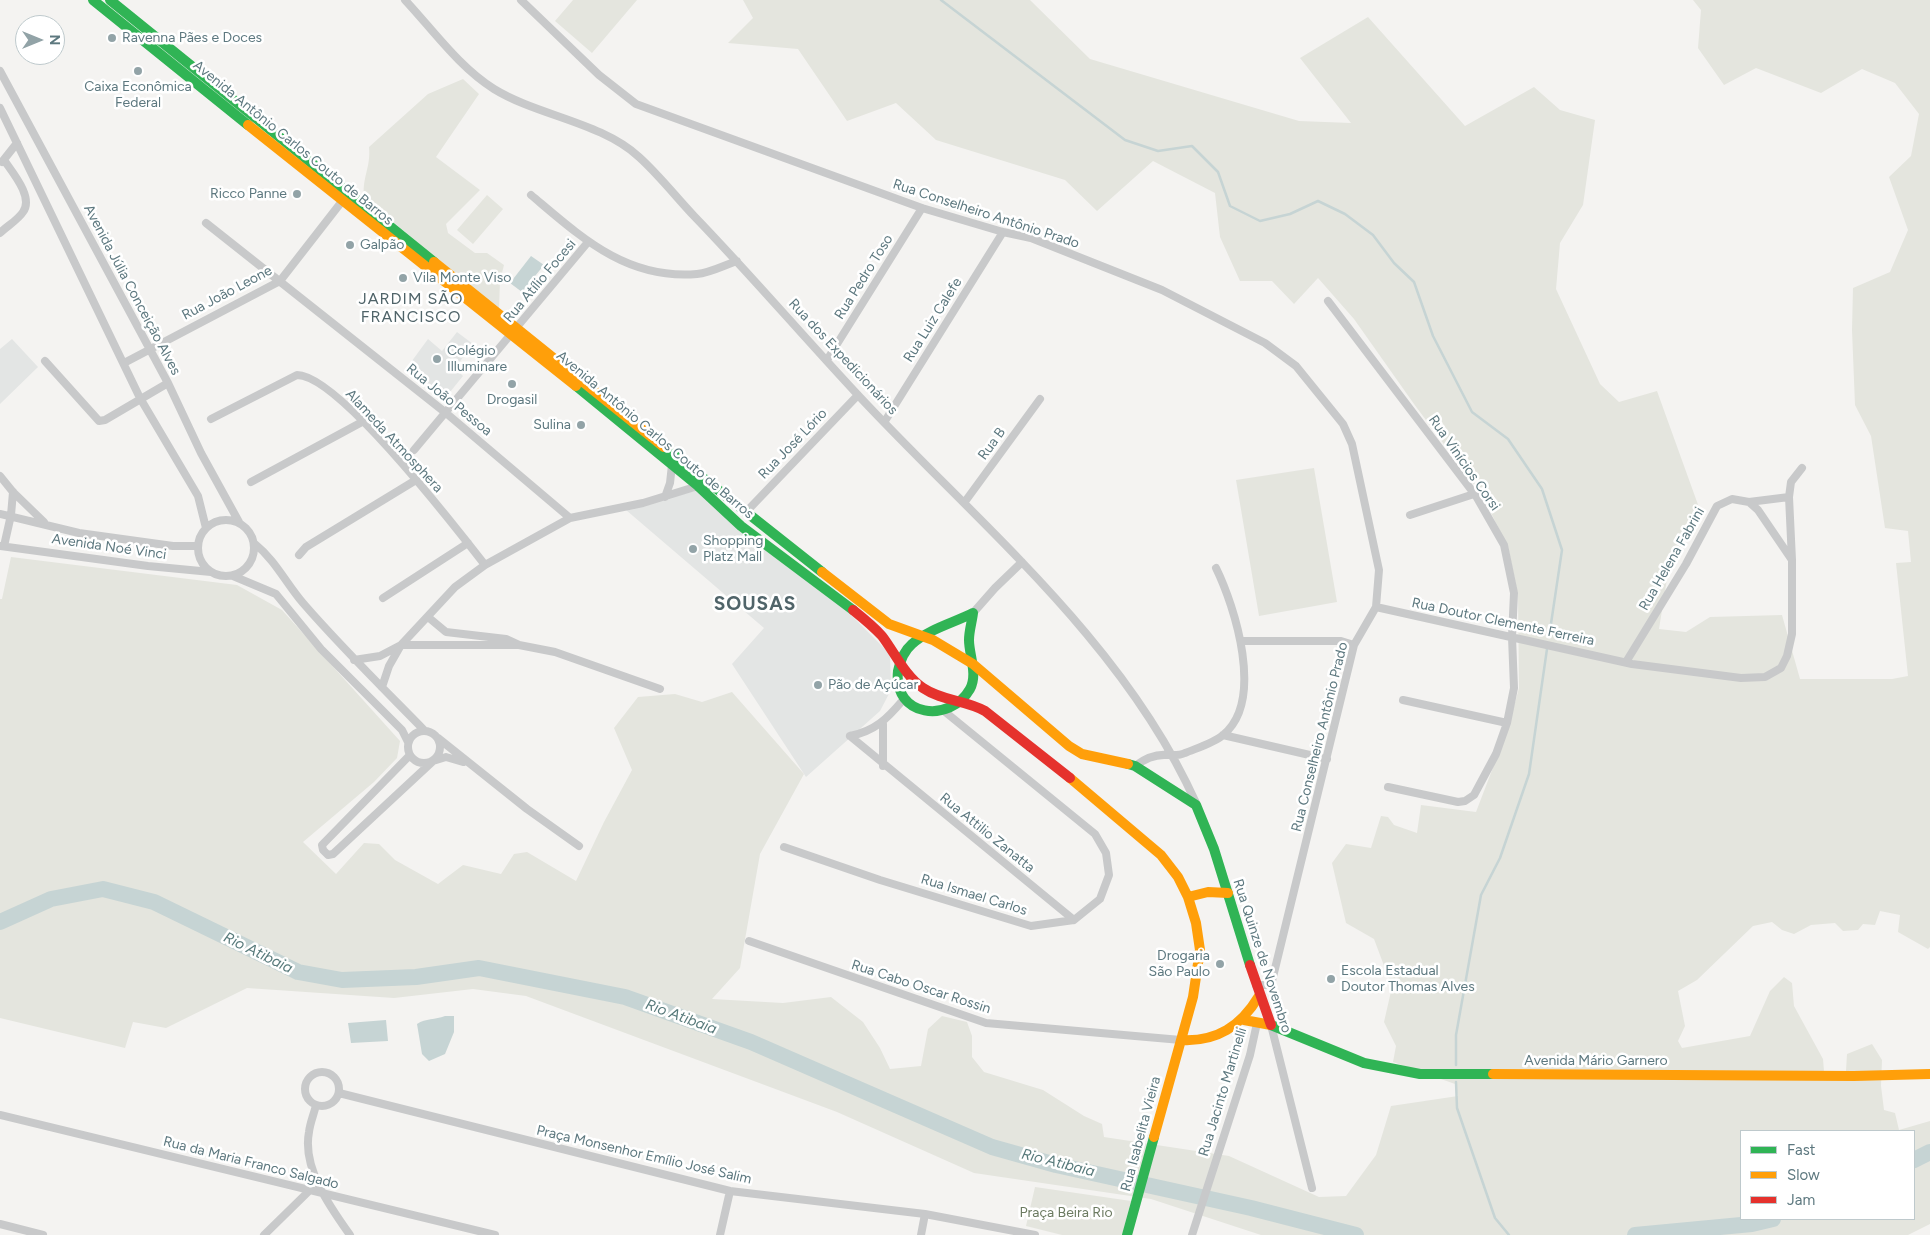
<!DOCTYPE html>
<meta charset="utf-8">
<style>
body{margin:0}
#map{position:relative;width:1930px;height:1235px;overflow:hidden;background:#f4f3f1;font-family:Figtree,sans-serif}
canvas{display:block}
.legend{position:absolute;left:1740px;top:1130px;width:175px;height:90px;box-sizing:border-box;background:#fff;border:1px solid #bec9cc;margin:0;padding:6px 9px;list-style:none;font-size:15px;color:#5d787f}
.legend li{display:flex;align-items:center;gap:10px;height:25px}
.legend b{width:25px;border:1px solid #bec9cc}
.north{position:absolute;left:15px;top:15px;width:50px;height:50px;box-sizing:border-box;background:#fff;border:1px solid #bec9cc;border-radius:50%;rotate:90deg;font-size:14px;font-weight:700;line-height:20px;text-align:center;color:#5d787f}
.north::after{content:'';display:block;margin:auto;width:18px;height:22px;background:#92a3a7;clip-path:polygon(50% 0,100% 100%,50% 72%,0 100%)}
</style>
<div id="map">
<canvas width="1930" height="1235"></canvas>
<ul class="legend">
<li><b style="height:6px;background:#30b455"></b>Fast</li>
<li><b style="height:6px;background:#ff9f0a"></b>Slow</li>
<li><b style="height:6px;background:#e5322d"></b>Jam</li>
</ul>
<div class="north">N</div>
</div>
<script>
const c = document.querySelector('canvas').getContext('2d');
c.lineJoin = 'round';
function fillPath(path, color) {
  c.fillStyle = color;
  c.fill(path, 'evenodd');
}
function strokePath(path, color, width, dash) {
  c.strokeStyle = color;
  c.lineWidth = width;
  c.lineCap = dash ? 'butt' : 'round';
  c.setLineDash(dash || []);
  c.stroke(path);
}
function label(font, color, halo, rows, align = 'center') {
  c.font = font + ' Figtree,sans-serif';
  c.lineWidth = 5;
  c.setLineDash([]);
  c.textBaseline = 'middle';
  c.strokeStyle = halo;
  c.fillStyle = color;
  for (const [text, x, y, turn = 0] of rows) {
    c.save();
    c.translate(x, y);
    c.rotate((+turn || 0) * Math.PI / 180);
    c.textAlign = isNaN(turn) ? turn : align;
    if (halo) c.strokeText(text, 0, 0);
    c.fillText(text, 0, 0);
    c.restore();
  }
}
const built = new Path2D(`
 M457,332L473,344L455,368L463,376L446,397L441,399L406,369L428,339L442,351Z
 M12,339L38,367L0,404V349Z
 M698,490L841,605L890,654L891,690L880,711L806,777L732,664L764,628L626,510Z`);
const green = new Path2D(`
 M573,0H637L592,53L555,21Z
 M743,0H1030L1090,59L1299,121L1351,123L1300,58L1368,17L1465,126L1534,87L1560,110L1595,120L1583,205L1560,243L1556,289L1600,384L1619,402L1657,391L1701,513L1669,566L1659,629L1686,632L1710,617L1782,615L1800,679H1892L1908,676L1896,563L1911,562L1908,531L1885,528L1871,436L1855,405L1852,330L1853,288L1890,272L1908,230L1889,177L1911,156L1919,114L1895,83L1862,69L1821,93L1756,68L1724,85L1698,48L1701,10L1693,0H1930V947L1928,949L1898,932L1900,915L1880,911L1875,925L1863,924L1858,930L1843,931L1835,923L1811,925L1794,934L1782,930L1772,922L1753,926L1697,980L1678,991L1685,1026L1678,1041L1682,1048L1750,1036L1770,991L1784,977L1792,983L1794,1006L1823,1059L1824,1071H1846L1847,1054L1872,1044L1882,1060L1881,1086L1884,1110L1895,1113L1899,1130L1930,1121V1224L1908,1235H1261L1151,1199L974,1173L837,1112L526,996L473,989L394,998L247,988L166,1028L133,1022L125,1048L0,1018V599H2L11,557L237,585L282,610L400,741L397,758L374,782L303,842L336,874L364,843L379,844L395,860L438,884L463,865L501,874L514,854L527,852L576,881L604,822L632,770L614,728L638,697L675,694L702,702L732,692L804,774L760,854L740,968L712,999L783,1003L831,997L863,1022L880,1048L890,1069L921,1066L928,1029L942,1016L967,1022L972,1036V1057L984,1072L1043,1090L1084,1116L1102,1124L1104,1137L1229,1156L1319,1197L1346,1196L1376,1155L1391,1106L1458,1096L1455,1084L1393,1062L1396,1046L1384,1022L1392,987L1374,939L1346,923L1332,863L1346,844L1371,848L1381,816L1388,817L1394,825L1417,833L1421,805L1476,812L1507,731L1519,688L1518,595L1508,547L1482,495L1414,404L1354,319L1318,278L1294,304L1272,281H1240L1220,237L1215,193L1153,161L1097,211L1065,180L936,140L896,103L847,121L798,49L728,43L753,18ZM1741,1131H1914V1219H1741Z
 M463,79L479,94L436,157L480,190L446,224L448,233L475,253H487L504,265L500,281L499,309L364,198C362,176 371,168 369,147L428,94Z
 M487,195L503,209L473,244L457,230Z
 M1314,468L1337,602L1259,616L1236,480Z
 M1035,1187L1131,1201L1122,1235H1062L1026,1226Z`);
const water = new Path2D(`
 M531,256L544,265L522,292L510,283Z
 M445,1016H454V1032L445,1054L429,1061L422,1054L417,1024C426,1018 435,1020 445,1016Z
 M386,1020L388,1041L351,1043L348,1023Z`);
const stream = new Path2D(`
 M941,0L1125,140L1158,151L1192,146L1218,172L1230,206L1260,221L1290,214L1318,201L1345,214L1373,235L1394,263L1414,282L1433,336L1472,412L1508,439L1542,489L1562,550L1549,637
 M1456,1065V1035L1481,895L1500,858L1529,774L1547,649
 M1456,1082L1457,1108L1495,1218L1509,1235`);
const river = new Path2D(`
 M0,922L51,899L103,889L154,902L298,972L342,980L416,977L479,968L625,997L751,1042L992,1147L1056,1165L1251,1208L1356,1235
 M1914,1160L1930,1152
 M1635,1235L1752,1224L1773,1219`);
const street = new Path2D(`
 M405,0C433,30 459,67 494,89C538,116 601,122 639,157C659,175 676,197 694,216C750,274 802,335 857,394C976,522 1123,640 1196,803
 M521,0L599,75L636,104L922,208L1003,232L1031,238L1162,290L1265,343L1296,366L1343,424L1352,444L1379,570L1376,607L1354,645L1271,985H1256
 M0,71L168,383L201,453L239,522
 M0,108L140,398L198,496L206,528
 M2,162L17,143
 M531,195C581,237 626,280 697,274C710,273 725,265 737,261
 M206,223L446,413L570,518
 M0,233C7,226 18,220 23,212C34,197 12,172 4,160
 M1328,301L1476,496L1504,545L1514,593L1512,637L1514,688L1507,723L1496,754L1474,795L1465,801L1458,802L1388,787
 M827,360L922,208
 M45,361L99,421L105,420L168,383
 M124,363L280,281L343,200
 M211,419L297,375C338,375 457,529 485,565
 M885,421L1003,232
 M414,450L588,242
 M0,476L13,492L44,522
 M251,482L362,422
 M665,497L670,483L672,465
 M1789,497L1791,482L1802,468
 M1749,502L1789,497L1792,560
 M964,503L1040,399
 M747,511L858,395
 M0,514L79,533L173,546H198
 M1410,515L1474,494
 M198 548a28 28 0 1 1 56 0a28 28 0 1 1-56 0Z
 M255,544C275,560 286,583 303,603C341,647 383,688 424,730
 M0,546L148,566L211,572
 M4,546L11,515L13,492
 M299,555L306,547L416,480
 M233,576L276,594L321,649L402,730L408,742
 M383,598L468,543
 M1376,607L1632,664L1741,678L1765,677L1781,668L1787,656L1792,634V560L1758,510L1749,502L1732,499L1717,506L1686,564L1626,662
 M973,613L995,588L1022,562
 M428,617L446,632L506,639L519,645L555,652L660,689
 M1241,641H1341L1354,645
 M354,660L380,656L401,645H518
 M382,687L389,666L401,645L455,587L485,565L570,518L643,503L698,486
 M1403,700L1507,723
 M883,724V766
 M408 747a16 16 0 1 1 32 0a16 16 0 1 1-32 0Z
 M1223,735L1327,759
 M850,736L1074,920
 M850,736C875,731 887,719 903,700
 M438,738L527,809L579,846
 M410,755L322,845L323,850L328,855L333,854L432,762
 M433,761L446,757L463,762
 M1135,766C1143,760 1155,754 1167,755C1173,755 1179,756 1185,753C1197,748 1214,743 1223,735C1265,701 1235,607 1216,568
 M784,847L880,880L1031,926L1074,920L1100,899L1109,875L1106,853L1095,834L944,711
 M749,941L986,1023L1181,1040
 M1271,1025L1312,1188
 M305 1089a17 17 0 1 1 34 0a17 17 0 1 1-34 0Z
 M339,1093L730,1191L925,1214L1035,1235
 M316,1105C314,1114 310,1123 309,1132C302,1168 330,1207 350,1235
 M0,1115L495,1235
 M0,1224L43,1235
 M264,1235L310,1190
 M720,1235L730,1191
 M921,1235L925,1214
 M1192,1235L1250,1055L1257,1023`);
const fast = new Path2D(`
 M93,0L248,125
 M110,0L434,262
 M576,386L698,486L741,526L853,610
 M664,447L822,572
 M973,613C972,622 969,631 969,640C969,655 978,674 970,689C950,724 893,717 898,671C900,661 904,651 912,644C929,629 953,623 973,613Z
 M1128,764L1135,766L1196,805L1214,849L1250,965
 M1271,1025L1364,1063L1420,1074H1493
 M1127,1235L1154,1137`);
const slow = new Path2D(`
 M248,125L576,386
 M434,262L664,447
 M822,572L889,624L933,640L973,664L1069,746L1082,754L1128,764
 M1070,778L1161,855L1178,877L1188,897L1196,923L1200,950L1193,997L1154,1137
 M1188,897L1208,892L1228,893
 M1244,1020L1271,1025
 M1181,1040C1217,1042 1241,1026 1259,996
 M1493,1074L1854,1076L1930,1074`);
const jam = new Path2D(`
 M853,610C863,618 874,627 882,636C895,653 905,676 923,688C942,701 965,700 985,711L1070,778
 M1250,965L1271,1025`);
const markers = [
 [112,38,5,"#92a3a7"],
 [138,71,5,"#92a3a7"],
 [297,194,5,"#92a3a7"],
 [350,245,5,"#92a3a7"],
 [403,278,5,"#92a3a7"],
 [437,359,5,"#92a3a7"],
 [512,384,5,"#92a3a7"],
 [581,425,5,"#92a3a7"],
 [693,549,5,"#92a3a7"],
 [818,685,5,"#92a3a7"],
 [1220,964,5,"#92a3a7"],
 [1331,979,5,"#92a3a7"]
];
const poiNames = [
 ["Ravenna Pães e Doces",122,38],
 ["Caixa Econômica",138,87,"center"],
 ["Federal",138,103,"center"],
 ["Ricco Panne",287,194,"right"],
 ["Galpão",360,245],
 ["Vila Monte Viso",413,278],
 ["Colégio",447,351],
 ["Illuminare",447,367],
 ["Drogasil",512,400,"center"],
 ["Sulina",571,425,"right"],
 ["Shopping",703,541],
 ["Platz Mall",703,557],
 ["Pão de Açúcar",828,685],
 ["Drogaria",1210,956,"right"],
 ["São Paulo",1210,972,"right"],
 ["Escola Estadual",1341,971],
 ["Doutor Thomas Alves",1341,987]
];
const streetNames = [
 ["Avenida Antônio Carlos Couto de Barros",293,143,39],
 ["Rua Conselheiro Antônio Prado",986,214,18],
 ["Rua Pedro Toso",864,277,-58],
 ["Rua Atílio Focesi",540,281,-50],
 ["Avenida Júlia Conceição Alves",132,290,62],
 ["Rua João Leone",227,293,-28],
 ["Rua Luiz Calefe",933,320,-58],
 ["Rua dos Expedicionários",843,357,47],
 ["Rua João Pessoa",449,400,39],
 ["Avenida Antônio Carlos Couto de Barros",655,435,40],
 ["Alameda Atmosphera",394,441,47],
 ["Rua José Lório",793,444,-46],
 ["Rua B",992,444,-54],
 ["Rua Vinícios Corsi",1464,463,55],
 ["Avenida Noé Vinci",109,547,8],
 ["Rua Helena Fabrini",1672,559,-60],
 ["Rua Doutor Clemente Ferreira",1503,622,12],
 ["Rua Conselheiro Antônio Prado",1320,737,-76],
 ["Rua Attilio Zanatta",987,833,39],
 ["Rua Ismael Carlos",974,895,17],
 ["Rua Quinze de Novembro",1262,956,72],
 ["Rua Cabo Oscar Rossin",921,987,18],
 ["Avenida Mário Garnero",1596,1061],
 ["Rua Jacinto Martinelli",1223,1092,-73],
 ["Rua Isabelita Vieira",1141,1134,-75],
 ["Praça Monsenhor Emílio José Salim",644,1155,13],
 ["Rua da Maria Franco Salgado",251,1163,14]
];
const parkNames = [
 ["Praça Beira Rio",1066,1213]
];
const waterNames = [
 ["Rio Atibaia",258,953,26],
 ["Rio Atibaia",681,1017,20],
 ["Rio Atibaia",1058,1163,14]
];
const quarterNames = [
 ["JARDIM SÃO",411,299],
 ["FRANCISCO",411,317]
];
const districtNames = [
 ["SOUSAS",755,604]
];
fillPath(built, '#e3e5e4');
fillPath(green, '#e4e5de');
fillPath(water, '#c6d4d4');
strokePath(stream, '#c6d4d4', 2.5);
strokePath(river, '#c6d4d4', 16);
strokePath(street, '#c8c9ca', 8);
strokePath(fast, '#30b455', 10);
strokePath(slow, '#ff9f0a', 10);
strokePath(jam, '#e5322d', 10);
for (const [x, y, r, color] of markers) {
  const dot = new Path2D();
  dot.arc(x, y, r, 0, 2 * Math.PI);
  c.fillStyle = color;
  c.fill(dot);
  strokePath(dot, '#fff', 2);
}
label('14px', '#5d787f', '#fff', poiNames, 'left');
label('14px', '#5d787f', '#fff', streetNames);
label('14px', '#6c7b61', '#fff', parkNames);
label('italic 15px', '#587a7b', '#fff', waterNames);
c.letterSpacing = '1px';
label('16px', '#506469', '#fff', quarterNames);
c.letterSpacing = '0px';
c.letterSpacing = '1px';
label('bold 19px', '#506469', '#fff', districtNames);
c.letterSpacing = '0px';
</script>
